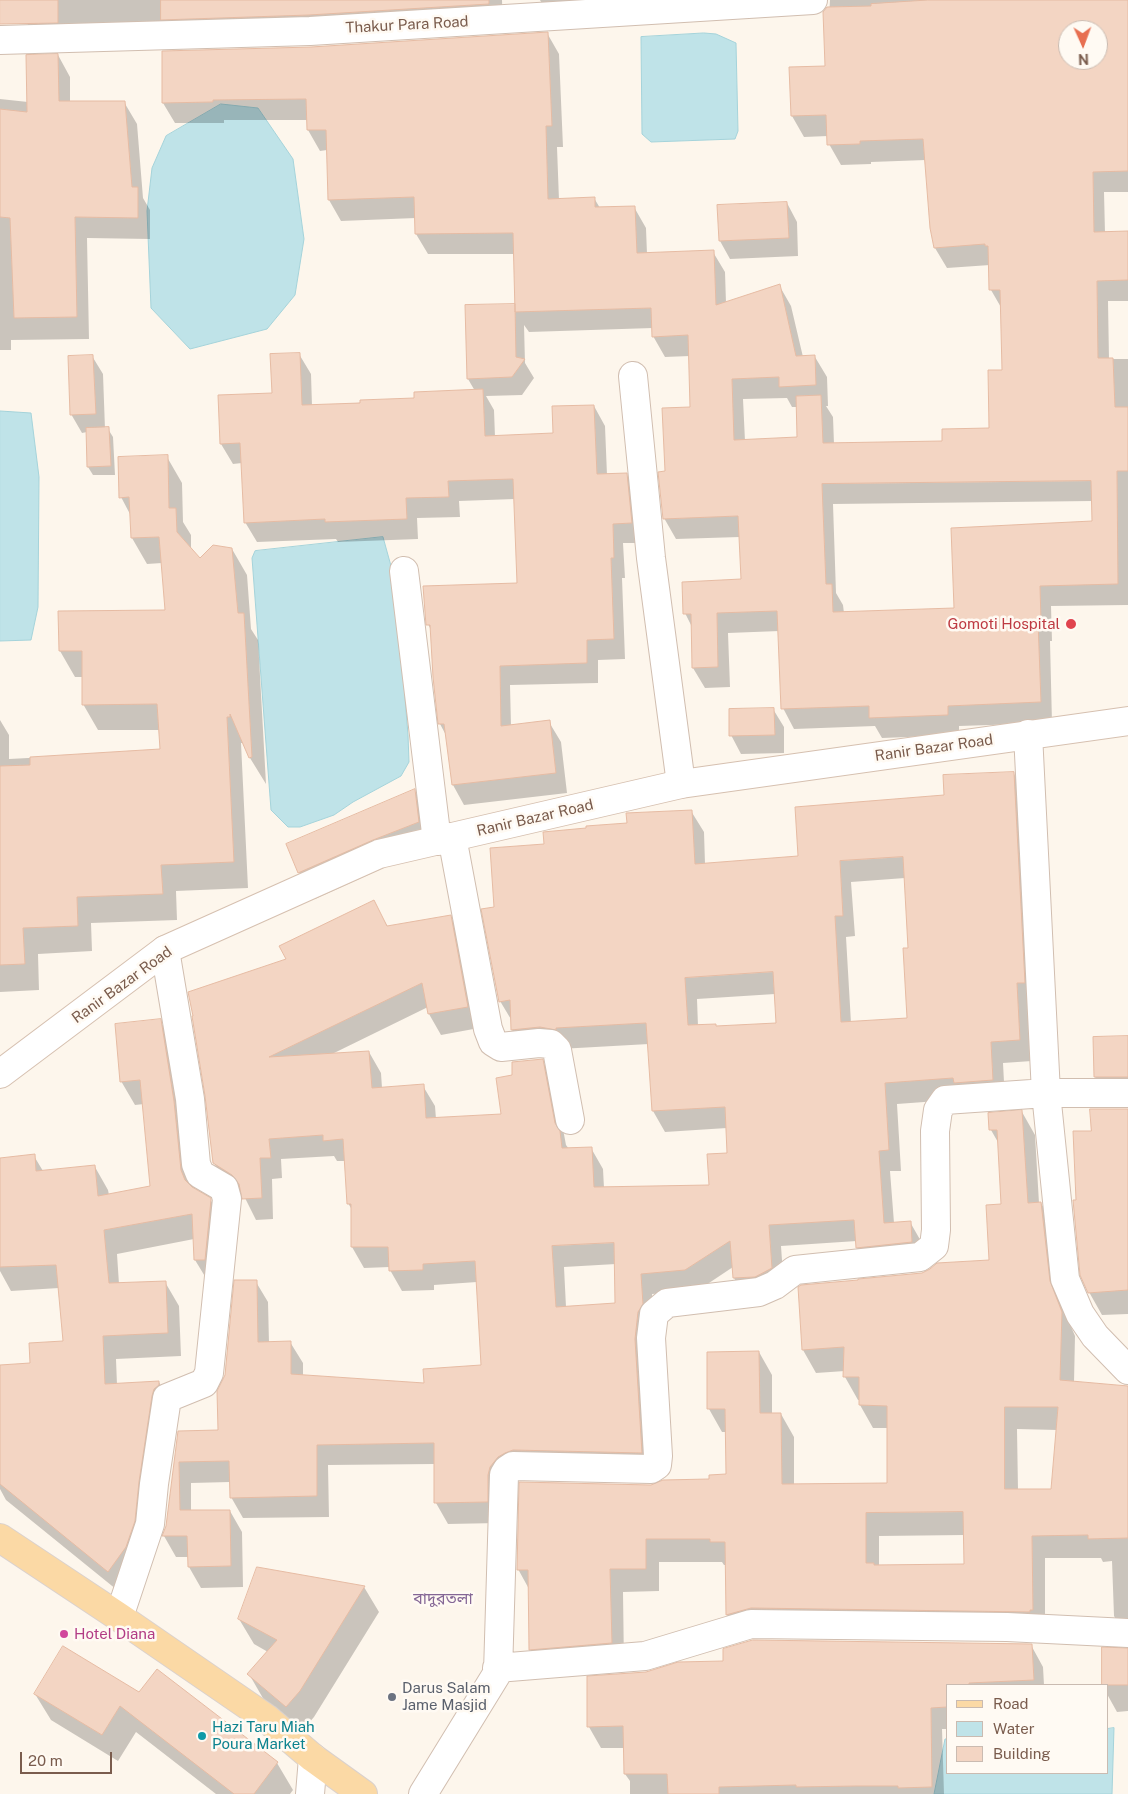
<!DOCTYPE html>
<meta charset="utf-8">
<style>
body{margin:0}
#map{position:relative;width:1128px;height:1794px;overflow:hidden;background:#fdf6ec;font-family:"Public Sans",sans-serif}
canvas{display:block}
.legend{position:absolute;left:946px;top:1684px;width:162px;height:90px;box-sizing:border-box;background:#fffaf3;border:1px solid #cabbb1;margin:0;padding:6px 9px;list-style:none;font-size:15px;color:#7a5c4d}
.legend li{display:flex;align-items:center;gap:10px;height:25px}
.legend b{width:25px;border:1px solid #cabbb1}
.north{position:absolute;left:1058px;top:20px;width:50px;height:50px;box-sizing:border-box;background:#fffaf3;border:1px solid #cabbb1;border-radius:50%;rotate:178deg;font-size:14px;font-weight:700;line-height:20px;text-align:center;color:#7a5c4d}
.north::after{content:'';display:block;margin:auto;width:18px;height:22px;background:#e76f51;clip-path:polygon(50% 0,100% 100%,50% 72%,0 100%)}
.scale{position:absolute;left:20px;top:1752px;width:92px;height:22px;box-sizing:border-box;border:2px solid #7a5c4d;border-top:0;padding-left:6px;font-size:15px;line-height:18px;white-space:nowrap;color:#7a5c4d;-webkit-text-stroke:4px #fffaf3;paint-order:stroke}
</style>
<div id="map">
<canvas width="1128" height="1794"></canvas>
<ul class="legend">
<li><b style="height:6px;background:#fbd9a5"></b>Road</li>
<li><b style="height:14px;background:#bfe3e8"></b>Water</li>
<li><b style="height:14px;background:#f3d5c3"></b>Building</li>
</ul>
<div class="north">N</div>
<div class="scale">20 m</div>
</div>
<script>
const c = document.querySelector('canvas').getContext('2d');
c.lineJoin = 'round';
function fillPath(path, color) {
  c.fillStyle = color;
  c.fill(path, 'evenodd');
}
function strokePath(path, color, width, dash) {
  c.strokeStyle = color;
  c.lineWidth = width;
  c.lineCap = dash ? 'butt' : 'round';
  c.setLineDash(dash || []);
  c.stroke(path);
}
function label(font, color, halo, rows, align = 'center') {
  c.font = font + ' "Public Sans","Noto Sans Bengali",sans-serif';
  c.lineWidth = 5;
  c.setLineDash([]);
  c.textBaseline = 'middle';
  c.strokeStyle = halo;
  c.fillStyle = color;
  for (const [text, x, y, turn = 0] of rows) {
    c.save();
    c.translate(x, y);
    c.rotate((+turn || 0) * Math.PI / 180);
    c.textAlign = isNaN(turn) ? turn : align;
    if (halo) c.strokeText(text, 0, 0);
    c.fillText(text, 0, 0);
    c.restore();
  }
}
const water = new Path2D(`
 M704,33L716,34L736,43L738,131L735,139L651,142L642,134L641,37Z
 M221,104L258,108L293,159L304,239L295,295L267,329L190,349L151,308L147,211L152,168L166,136Z
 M0,411L31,413L39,477L38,607L31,640L0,641Z
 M383,537L391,566L398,610L408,735L409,762L401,776L353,802L334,815L300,827H288L271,810L252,558L255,551Z
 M1114,1728L1112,1794H934L945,1739H947V1773H1107V1729Z`);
const shadow = new Path2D(`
 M27,0H502L503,30L42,49L27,23Z
 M540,0H621L554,26Z
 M830,0H1128V192H1104L1105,233L1128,232V301H1108L1109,359H1128V605L1051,606L1052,641H1050L1052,723L959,726V735L882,738L875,726L794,729L783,708L780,631L728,633L730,687L705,688L693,668L692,627L685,613L742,580L740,537L676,539L664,518L666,473L692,409L690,356L665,357L653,336V328L529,332L524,325L525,363L534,378L522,395L486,396L494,410L495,437L555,434L594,406L605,426L607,475L626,474L638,494L643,543H623L625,578H622L625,659L598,660V683L510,685L511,726L549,722L561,742L567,793L464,805L453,785L447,737L440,724L434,677L432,632L428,624L518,584L515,499L459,501L460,517L417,518L418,539L338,542L336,539L257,542L245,522L242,463L233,464L221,444L273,394L299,354L311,374L312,406L415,399L475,391L468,379L517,310L515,254H428L416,234V218L341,221L329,200L327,150L320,151L308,130V120H224V123H175L163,103L311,48L547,33L559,54L563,147H557L559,200L594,198L600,208L634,207L646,228L647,254L713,252L725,272L726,303L779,285L791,306L803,357H815L827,377L828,406H826L833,417L834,444L943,442L990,430L1003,371L1002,309L991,290L990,265L947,268L935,248L926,160L871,162V164L841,165L829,144L828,136L804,137L792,116L790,68L826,67ZM1068,30H1098V60H1068ZM787,398L792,407H798L799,438L745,441L743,399ZM1093,501V523L955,609L844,613L843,605L836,593L833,504Z
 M58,55L70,77V102H124L137,124L143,198L150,210V239L87,238L89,339L11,340V350H0V99L28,102Z
 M787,203L797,222L798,256L730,259L720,241Z
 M92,356L103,374L105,429H108L113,437L115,475H93L88,467L87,432L82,433L71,414Z
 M167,457L182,483L183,522L191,535V550L199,560L232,549L247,575L251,629L258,640L266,784L250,758L243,743H241L248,888L176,891L177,920L91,923L92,951L38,954L39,990L0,992V720L9,735V759L161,751L160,730H98L83,704V677H75L60,651L166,611L162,563L147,564L132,538L131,516L121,497Z
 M773,709L784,727V753L741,754L731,735Z
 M1014,774L1026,795L1032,1061L1003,1063L1005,1101L965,1099L897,1104L901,1171H890L894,1223L910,1222L922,1243L869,1268L857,1248V1241L781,1246L784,1289L746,1299L734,1278L733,1267L697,1291L652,1294L654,1325L653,1474L510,1478L499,1523L448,1524L436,1503L435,1464L328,1465L329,1517L243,1518L231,1497L230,1482L191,1483V1512L230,1511L242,1532L243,1587L201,1588L189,1567V1557H176L164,1536L167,1526L179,1432H219L226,1375L256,1282L268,1302L269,1343L290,1342L303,1363V1376L425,1385L482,1366L477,1282L434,1285V1290L402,1291L390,1270V1267L364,1268L352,1247V1210L348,1203L346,1161H337L334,1156L281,1159L282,1178L272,1179L273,1219L256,1220L243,1194L226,1184L214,1163L288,960L373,902L388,927L450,916L462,937L479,1028L441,1035L429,1014L428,1007L330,1055L369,1052L381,1073L382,1088L423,1086L435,1106L436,1119L503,1115L514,1076L542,1060L554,1081L566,1145L569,1149L591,1148L603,1169L604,1188L710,1186L729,1154L727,1128L665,1132L653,1111L649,1044L524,1051L512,1030V1021L500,1001L495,908L546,845L629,824L691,811L704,832L705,864L799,858L945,796ZM905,878L910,949L908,1019L851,1023L846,937L855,936L851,882ZM775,994L777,1024L716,1028L698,1026L697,999ZM616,1264L617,1304L566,1307L564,1267Z
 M414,790L430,817L434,849L388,866L315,899L299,872Z
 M160,1021L174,1044L187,1126L194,1190L210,1199L224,1223L209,1283L195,1260L194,1239L117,1254L119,1284L165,1282L179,1306L181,1356L116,1359L117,1385L159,1382L172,1406L122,1594L6,1500L0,1489V1456L32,1364L64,1343L59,1288L11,1291L0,1271V1159L34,1156L43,1171L95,1167L108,1190L109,1195L151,1187L144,1104L135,1105L121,1081Z
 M1128,1037V1100H1109L1095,1077L1094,1039Z
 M1128,1110V1314L1102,1315L1089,1292L1077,1201L1093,1132Z
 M1022,1112L1035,1135L1039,1203H1041L1054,1226L1062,1305L1075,1336L1074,1383L1128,1387V1639L1114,1616L1112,1561L1103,1562L1101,1558H1045V1633L740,1638L727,1615V1565H724L722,1562H659V1591L623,1592L624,1666L544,1672L530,1649L529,1589L518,1569L651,1486L710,1481L727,1476L726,1432H722L709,1409L759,1352L772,1375V1414H781L794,1437V1485H889L888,1428H873L860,1405V1400H858L845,1377V1371L816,1373L803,1350L922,1274L990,1261L1002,1205L999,1144L991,1130ZM1017,1429L1057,1430L1052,1490H1018ZM965,1535V1565L879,1566V1536Z
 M364,1587L379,1612L314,1717L301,1732L264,1700L249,1674L268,1652L254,1644L239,1619Z
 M1031,1645L1043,1667L1044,1685H947V1729H942L944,1794H630V1781L625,1774V1748H601L589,1727Z
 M1103,1649L1128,1650V1711L1117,1712L1107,1694V1685H1104Z
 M35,1694H140L277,1763L293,1790L290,1794H216L136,1732L118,1761L51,1720Z`);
const building = new Path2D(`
 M0,0H58V23L0,24Z
 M161,0H489V4L309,15L161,20Z
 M928,0H1128V171L1093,172L1094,232L1128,231V280L1097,281L1098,358H1113L1115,407H1128V471H1117L1118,584L1040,586L1041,621H1038L1041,702L948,706V715L869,718V706L781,709L777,611L717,613L718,667L692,668L691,614H683L682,582L741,579L738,516L663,519L658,472L665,471L662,408L690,407L688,335L652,337L651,308L515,312L513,233L415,234L414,197L328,200L326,130H307L306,99L213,100V102L162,103V51L311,47L548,32L552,126H546L548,199L595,197V207L635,206L637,253L714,250L716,305L780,284L796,356L815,355L816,385L779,387V377L732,379L734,440L797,437L796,396L821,395L823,443L942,441V429L989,428L988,370H1002L1000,290H989L988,246H985V244L934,248L930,228L923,139L860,141V144L827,145L826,115L791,116L789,67L825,66L823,12L827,7L871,6V4ZM1068,30H1098V60H1068ZM1091,481L1092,521L951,528L954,608L833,612L832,584H826L822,484Z
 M58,54L59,101H125L132,187H138V218L75,217L77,317L14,318L10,218L0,217V109L27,112L26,55Z
 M787,202L789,238L719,241L717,205Z
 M515,304L516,357L525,359L512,377L467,379L465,305Z
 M300,353L302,405L360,403V400L414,398V392L483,389L485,436L553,433L552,406L594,405L597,474L627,473L632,523L613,524L614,558H611L614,639L587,640V663L500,666L501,726L550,720L556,773L452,785L444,724H438L433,677L430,625H426L423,586L517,583L513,479L448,481L449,497L406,498L407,519L325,522V519L244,523L240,443L220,444L218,395L272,393L270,354Z
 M93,355L96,414L70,415L68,356Z
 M109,427L111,466L87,467L86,428Z
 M168,455L169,508H176L177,532L200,558L213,545L232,548L238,613H244L252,757L249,758L230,714V717H227L234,862L161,865L163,894L77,897L78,926L23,928L25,964L0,965V766L30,765V757L160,749L157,704L82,705V651H59L58,611L165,610L159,537L131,538L129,497L119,498L118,457Z
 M774,708L775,735L729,736V709Z
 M1014,772L1025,983H1017L1020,1040L991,1042L993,1080L954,1083L953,1078L885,1083L889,1150L879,1151L884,1223L911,1221L912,1242L856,1248L854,1220L769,1225L772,1268L755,1277L733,1278L730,1241L685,1270L641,1274L643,1304L638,1312L635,1339L642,1453L513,1450L505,1453L498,1457L490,1467L488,1475V1502L434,1503V1443L317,1445V1496L230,1498L229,1461L179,1462L180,1510H230L231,1566L188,1567L187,1536H162L166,1526L178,1431L218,1430L217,1391L225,1375L234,1280H257L258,1342L291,1341V1374L424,1383L423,1369L481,1365L475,1261L423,1264V1270L389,1271L388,1247H351V1204H347L343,1139L323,1141V1135L269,1139L271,1158H260L262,1198L242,1199L239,1184L232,1175L213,1163L205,1096L192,1016H193L188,992L286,959L279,946L374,900L387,926L451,915L468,1007L428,1014L422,983L269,1057L369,1051L372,1088L424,1084L426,1118L501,1114L496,1078L512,1075V1062L543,1059L555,1123L560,1131L562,1148L592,1147L594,1187L709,1185L707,1154L727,1153L725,1107L652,1111L646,1023L556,1028V1030L540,1027L511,1030L510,1000L499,1002L481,909L494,907L490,848L544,844L543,832L586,828V826L627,823L626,813L692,810L695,864L798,856L795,807L944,795L943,775ZM903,857L908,948H903L907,1018L841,1022L835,916H843L840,861ZM773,972L776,1023L716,1026V1024L688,1025L685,978ZM614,1243L615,1303L556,1307L552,1246Z
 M415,789L419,822L373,840L298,873L286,844Z
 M161,1019L174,1101L181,1170L185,1180L192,1187L211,1198V1200L205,1260H194L192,1214L104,1230L109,1283L166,1281L168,1333L103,1336L105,1384L159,1381V1385L154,1389L152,1396L139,1482L135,1521L126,1547L108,1572L0,1484V1365L30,1363L29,1343L63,1341L56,1265L0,1267V1158L35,1154L36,1171L95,1165L98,1196L150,1186L140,1080L120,1082L115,1024Z
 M1128,1036V1077H1094L1093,1037Z
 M1090,1109H1128V1290L1088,1293L1080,1275L1073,1200H1076L1073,1131H1091Z
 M1022,1110L1028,1203L1041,1202L1050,1281L1062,1312L1060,1380L1128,1386V1538L1088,1539V1535L1032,1536L1033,1610H1030V1612L751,1608L726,1615L725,1542H710V1539H646V1569H610L612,1643L529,1650L528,1570H517L519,1482L651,1485L663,1480L709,1479V1475L726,1474L725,1409H707V1352L759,1351L760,1413H781L782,1484L887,1483V1406L859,1405V1377H843L844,1347L802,1350L798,1287L801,1285L858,1280V1279L922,1273L930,1269L937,1263L989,1260L986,1205L1001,1204L997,1130H989L988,1113ZM1005,1407H1058L1051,1489H1005ZM963,1512L964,1564L874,1565V1563H866V1513Z
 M257,1567L365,1586L300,1691L286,1707L247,1674L277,1640L238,1619Z
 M753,1640L1032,1644L1034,1680L969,1683V1685H947V1707L931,1708L932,1787L898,1788V1786H857L796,1787V1785L719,1787V1794H668L667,1774H624L623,1726L587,1727V1676L646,1672L678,1662L723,1661V1649Z
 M63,1646L139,1692L157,1669L278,1762L254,1794H234L120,1706L102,1735L34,1694Z
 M1102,1647L1128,1648V1685H1102Z`);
const minor = new Path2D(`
 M0,40L310,31L813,0
 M633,376L651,558L681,784
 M404,571L437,841
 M1028,734L1046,1093L1065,1279L1080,1314L1095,1336L1128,1370
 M452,837L488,1029L493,1042L501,1047L539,1043L551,1044L557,1050L570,1120
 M119,1617L150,1524L154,1484L167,1398L204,1383L209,1373L227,1199L224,1188L200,1174L196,1164L190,1099L165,950
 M497,1668L645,1656L751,1624L1007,1627L1128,1633
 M310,1794L313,1758
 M423,1794L498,1672L504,1475L507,1470L513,1466L651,1469L657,1465L658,1456L651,1338L654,1314L667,1303L759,1292L775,1285L795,1270L920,1257L934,1246L936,1230L935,1131L938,1110L945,1100L1046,1093H1128`);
const secondary = new Path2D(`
 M0,1074L165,950L379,854L681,784L1128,721`);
const primary = new Path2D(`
 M0,1538L119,1617L266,1718L313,1758L363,1794`);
const markers = [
 [1071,624,6,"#e0444e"],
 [64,1634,5,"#d1479c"],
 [392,1697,5,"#6b7280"],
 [202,1736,5,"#0f9aa8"]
];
const streetNames = [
 ["Thakur Para Road",407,25,-3],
 ["Ranir Bazar Road",934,748,-8],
 ["Ranir Bazar Road",535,818,-13],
 ["Ranir Bazar Road",122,985,-36]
];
const healthNames = [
 ["Gomoti Hospital",1060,624]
];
const hotelNames = [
 ["Hotel Diana",74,1634]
];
const worshipNames = [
 ["Darus Salam",402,1688],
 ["Jame Masjid",402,1705]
];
const cultureNames = [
 ["Hazi Taru Miah",212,1727],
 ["Poura Market",212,1744]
];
const neighbourhoodNames = [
 ["বাদুরতলা",443,1599]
];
fillPath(water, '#bfe3e8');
strokePath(water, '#a5d3da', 1);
fillPath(shadow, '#0003');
fillPath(building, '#f3d5c3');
strokePath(building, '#e6bba3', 1);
strokePath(minor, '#d1beb0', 30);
strokePath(secondary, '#d6c0b0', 30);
strokePath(primary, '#dad1cd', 30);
strokePath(minor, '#fff', 28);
strokePath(secondary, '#fff', 28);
strokePath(primary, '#fbd9a5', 28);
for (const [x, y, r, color] of markers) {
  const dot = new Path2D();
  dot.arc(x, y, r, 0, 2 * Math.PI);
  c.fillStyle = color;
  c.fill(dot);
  strokePath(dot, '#fffaf3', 2);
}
label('15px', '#7a5c4d', '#fffaf3', streetNames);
label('15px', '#be3a42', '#fffaf3', healthNames, 'right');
label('15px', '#b23c85', '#fffaf3', hotelNames, 'left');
label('15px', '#5b616d', '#fffaf3', worshipNames, 'left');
label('15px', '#0d838f', '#fffaf3', cultureNames, 'left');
label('16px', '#846695', '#fffaf3', neighbourhoodNames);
</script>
